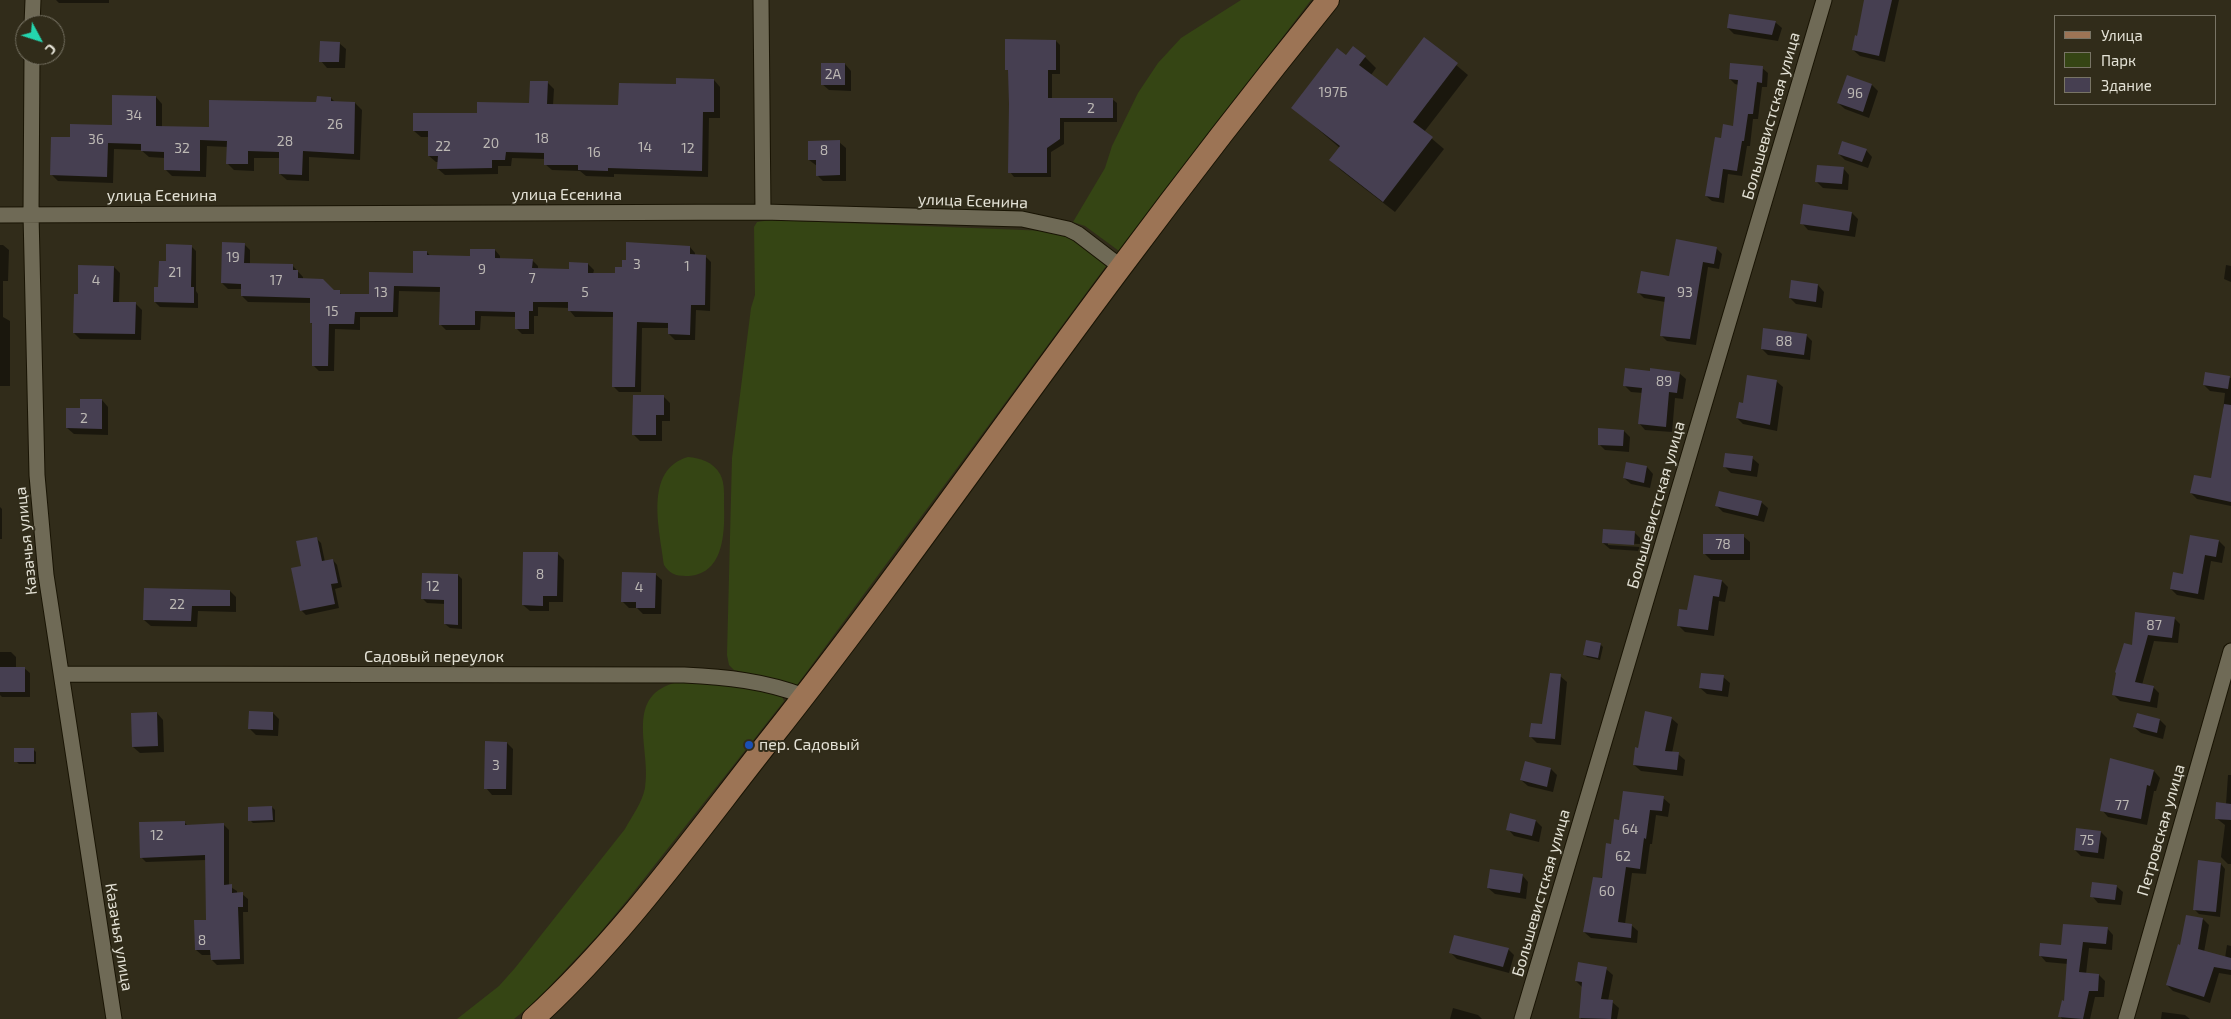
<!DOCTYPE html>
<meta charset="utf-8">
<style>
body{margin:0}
#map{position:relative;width:2231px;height:1019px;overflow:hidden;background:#312c1a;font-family:"Exo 2",sans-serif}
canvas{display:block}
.legend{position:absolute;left:2054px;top:15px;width:162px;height:90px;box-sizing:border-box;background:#312c1a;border:1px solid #787465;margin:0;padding:6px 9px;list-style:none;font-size:15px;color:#e3e1d5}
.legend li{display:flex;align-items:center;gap:10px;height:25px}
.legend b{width:25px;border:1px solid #787465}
.north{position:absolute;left:15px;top:15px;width:50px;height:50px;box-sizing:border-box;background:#312c1a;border:1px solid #787465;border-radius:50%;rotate:130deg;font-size:14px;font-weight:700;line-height:20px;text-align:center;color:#e3e1d5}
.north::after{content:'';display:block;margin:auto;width:18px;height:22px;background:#24d5ae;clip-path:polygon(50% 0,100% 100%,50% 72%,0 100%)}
</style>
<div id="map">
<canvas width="2231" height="1019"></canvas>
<ul class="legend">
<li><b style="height:6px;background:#9c7455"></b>Улица</li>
<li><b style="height:14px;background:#354514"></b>Парк</li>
<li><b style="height:14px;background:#463f51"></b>Здание</li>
</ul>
<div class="north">С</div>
</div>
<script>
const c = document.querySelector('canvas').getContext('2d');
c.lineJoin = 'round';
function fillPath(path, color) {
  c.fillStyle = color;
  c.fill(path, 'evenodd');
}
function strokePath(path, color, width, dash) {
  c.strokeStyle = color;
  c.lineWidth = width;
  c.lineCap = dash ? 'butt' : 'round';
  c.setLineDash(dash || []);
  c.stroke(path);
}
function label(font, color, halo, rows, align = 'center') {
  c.font = font + ' "Exo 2",sans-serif';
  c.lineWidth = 4;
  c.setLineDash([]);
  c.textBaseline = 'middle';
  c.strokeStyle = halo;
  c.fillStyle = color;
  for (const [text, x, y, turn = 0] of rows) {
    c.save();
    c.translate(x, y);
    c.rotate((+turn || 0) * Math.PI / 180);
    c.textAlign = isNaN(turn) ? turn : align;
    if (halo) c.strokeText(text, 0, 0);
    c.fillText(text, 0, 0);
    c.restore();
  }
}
const green = new Path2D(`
 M1241,0H1311L1119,251L1085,226L1073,222L1105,168L1112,146L1138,93L1158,63L1181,38Z
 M770,220L1048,231C1073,235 1087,251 1106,266L797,685L734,670L729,665L727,655L732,458L751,308L755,295L754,227L757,222Z
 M688,457C701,458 713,462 720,474C725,483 724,495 724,505C725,533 724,576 686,576C675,576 669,573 664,565C660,530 643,470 688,457Z
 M674,683C711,683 746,683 781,694L784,701L628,899L598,935L535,1002L514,1019H457L499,986L515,968L625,829C632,816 642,803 645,788C652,751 623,698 674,683Z`);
const shadow = new Path2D(`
 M56,0H109V3H59Z
 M1866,0H1899L1885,62L1860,56L1853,50L1858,37Z
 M1775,22L1782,28L1778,41L1734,34L1728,28Z
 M1425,39L1468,75L1424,132L1444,149L1395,212L1342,171L1330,160L1340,148L1293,108L1346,56L1365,57L1376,68L1371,75L1387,88Z
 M1056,41L1060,45V74H1052V99H1112L1117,103V122H1064V144L1051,152V177H1014L1010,172L1009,72L1007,69Z
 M339,43L346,49L345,68H327L321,61Z
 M845,64L851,71V91L829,90L822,84Z
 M1762,68L1768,73L1767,87H1762L1758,119H1753L1750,146H1747L1742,176L1728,174L1724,203L1712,201L1706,196L1722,139L1734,127L1739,85L1735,84L1730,79Z
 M1848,76L1872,85L1878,91L1869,118L1845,109L1838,103Z
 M714,80L720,87V118H709L708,177L614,174V177L586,176L580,171L552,170L545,164V159L512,158L511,166H498V174L445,175L438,169L439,162H436L429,156L430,137H421L414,131L530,104L547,82L554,89L553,105L620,106L677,86Z
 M156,97L162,104V127L210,128L318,103L331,98L336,103H355L362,110L360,160L309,157V181L287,180L280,174V158H254V171L234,170L228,164V147L207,146L206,177L172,176L165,169V158L149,157L141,150L114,149L113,183L58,181L51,174L71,139L113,126Z
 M839,142L846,148V181H823L817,175V166L809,160Z
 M1866,150L1872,157L1868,168L1845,160L1839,154Z
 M1843,168L1849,175L1848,190L1823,188L1817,182Z
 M1852,213L1858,219L1855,237L1808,230L1802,223Z
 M244,244L250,250V264L292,265L303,277V280L334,292H339L342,295H370L414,275L427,252L431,257H471L495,250L500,256V260H532L538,266V270H570L588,264L594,270L593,274H616L623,268L690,247L695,253V256H705L711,262L710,311L696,310L695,340H675L669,334V328H642L641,392H619L613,386L615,317H575L570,311V308L538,307V316H534V334H522L516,328V317L481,316L480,330H446L440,324L441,292L399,291L398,317H360V330L335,329L334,371H319L313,365L314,325L311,323V303L248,302L242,296V289H228L222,283Z
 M0,245H3L9,250L8,281H3V317L10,321V386H0Z
 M191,246L196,251V291L198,294V308L160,307L155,302L167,262Z
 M1716,248L1722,254L1719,269L1708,267L1696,345L1667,341L1661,335L1665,302L1644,298L1638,292L1670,277Z
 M2226,265L2231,266V282L2224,279Z
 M114,267L120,273L119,303L136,304L142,310L141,340L80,339L74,333L79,295Z
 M1818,285L1824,292L1822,308L1796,304L1790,298Z
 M1806,335L1812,341L1810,360L1768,355L1762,349Z
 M1679,373L1686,379L1683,399L1675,398L1672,432L1645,430L1639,423L1643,393L1631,392L1625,386Z
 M2206,374L2231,378V506L2197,499L2191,493L2212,479L2222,420L2225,393L2210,391L2204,385Z
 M1776,381L1783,387L1777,431L1743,424L1737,418L1744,404Z
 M664,397L670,403V421H662V441H640L633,434Z
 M102,400L108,407V435L74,434L67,428Z
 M1624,431L1630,437L1629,452L1605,450L1599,444Z
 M1752,458L1759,464L1757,477L1731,473L1725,467Z
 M1647,467L1653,474L1650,488L1631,484L1624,478Z
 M1761,502L1768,508L1764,522L1723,512L1717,506Z
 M0,507L2,509V539H0Z
 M1634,532L1640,538V544L1608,543V545L1640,547V551L1610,549L1603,543Z
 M1743,536L1750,542V560H1711L1704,553Z
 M316,538L321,543L325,562L333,560L337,565L342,587L335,589L339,608L306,615L301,610L302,567Z
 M2219,541L2225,547L2222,563L2211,561L2204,600L2177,595L2171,589Z
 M557,553L564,560L563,602H549V611H530L523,605Z
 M655,574L662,580L661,614H643L637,608H629L622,601Z
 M458,575L462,579V629L450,628L445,624V604L427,603L423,599Z
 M1722,581L1728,587L1725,602L1719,601L1714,636L1685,632L1678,625L1688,612Z
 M230,591L236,597V612L198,611L197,627L151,626L144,620Z
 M2136,614L2174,618L2180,624L2178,643L2154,641L2142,685L2153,687L2159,693L2157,708L2120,701L2114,695L2133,647Z
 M1600,644L1603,647L1600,660L1587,657L1584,654Z
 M0,652H11L16,657V668H24L30,673V697H2L0,695Z
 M1560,676L1567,682L1561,745L1537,743L1531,737L1543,726Z
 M1723,677L1730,683L1728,697L1707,694L1700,688Z
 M157,713L163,720L164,752L140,753L133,747Z
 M273,713L279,719L278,736L256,735L250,729Z
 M1671,718L1678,724L1672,753L1678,754L1685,760L1683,776L1641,771L1634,765L1639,749Z
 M2160,720L2166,726L2163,739L2141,733L2134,727Z
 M507,743L513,749L512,795H492L486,788Z
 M33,749L36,752V764H19L16,761Z
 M1551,769L1557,775L1553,792L1528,786L1521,780Z
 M2154,771L2160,778L2156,791H2154L2147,825L2108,817L2102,810Z
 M2228,775H2231V864H2228L2221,857L2225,825L2216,818L2226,804Z
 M1663,798L1670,804L1668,817L1656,815L1652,844H1650L1646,874L1632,873L1625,924L1631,925L1638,931L1637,943L1591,938L1584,932L1620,821Z
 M272,807L275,810V822L253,823L250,820Z
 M1511,815L1536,821L1542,827L1539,842L1514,836L1508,829Z
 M184,822L188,826L224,825L229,830V886L237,891V894H242L248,899V912H243L244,964L217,965L212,960V955H202L196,950L208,921L206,860L146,862L141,857Z
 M2101,832L2107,838L2104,859L2081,856L2075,850Z
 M2221,864L2225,869L2220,917L2199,914L2194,909Z
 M1522,875L1528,882L1526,899L1495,894L1488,888Z
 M2116,886L2123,892L2121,905L2098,903L2092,896Z
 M2203,919L2209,925L2204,952L2225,958L2227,945L2231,946V975L2219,973L2210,1003L2173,991L2167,985L2181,946Z
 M2107,928L2113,935L2112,950L2089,948L2086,974L2099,975L2105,981L2104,997H2095L2090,1019H2062L2060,1016L2066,1003L2068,964L2046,962L2040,955Z
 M1508,949L1514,955L1509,973L1457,959L1450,952Z
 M1606,969L1613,975L1608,1001L1612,1002L1619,1008L1617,1019H1581L1580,1017L1583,988L1576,981Z
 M1453,1008L1478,1015L1482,1019H1450Z
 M2162,1012L2185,1015L2190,1019H2161Z`);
const building = new Path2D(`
 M1864,0H1892L1879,56L1852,50L1855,35L1857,36Z
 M1729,14L1776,21L1772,35L1727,28Z
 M1424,37L1458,63L1413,122L1433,137L1383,202L1329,160L1340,146L1291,108L1337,48L1346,55L1353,46L1366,56L1359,65L1387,86Z
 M1005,39L1056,40V70H1048V98H1113V118H1060V139L1047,148V173H1008L1009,104L1008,70H1005Z
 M320,41L340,42L339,62H319Z
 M821,63H845V85H821Z
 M1730,63L1763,66L1762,83L1757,82L1753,114H1748L1744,141H1742L1737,171L1723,169L1719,198L1705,196L1715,137L1721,138L1723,124L1733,126L1738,80L1729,79Z
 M1847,75L1872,84L1863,112L1837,103Z
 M676,78L714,79V112H703L702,171L608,168V171L578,170V165H544V153L506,152L505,160H492V168L437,169L438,156H428V131H413V113H477V102L529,103L530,81H548L547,104L618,105L619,83L676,84Z
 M112,95L156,96V126L209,127V100L316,102L317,96L331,97V101L355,102L354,154L303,151L302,175L279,174V152L248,151V164H226L227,141L200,140V171L164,170V152L141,151V144L108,143L107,177L50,175L51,137H70V124L112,125Z
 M840,140V175L816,176V160H808V141Z
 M1842,141L1867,149L1862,162L1838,154Z
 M1817,165L1844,167L1842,184L1815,182Z
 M1803,204L1852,212L1849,231L1800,224Z
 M1676,239L1717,247L1714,264L1703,262L1690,339L1660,336L1665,297L1637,293L1641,271L1669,276Z
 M222,242L245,243L244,263L293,264V270H298V278L323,279L334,290H340V294H369V272L413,273V251H427V255L470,256V249H495V258L533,259L532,268L569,269V262L588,263V273H615V267H622V260H626V242L690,246V254L706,255L705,305H691L690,335L668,334V323L637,322L635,387H612L613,312L568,311V302H533V311H529V329H515V312L475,311V325H439L440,287L394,286L393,312H355L354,324H329L328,366H312V323H310V298L241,296V284L221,283Z
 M166,244L192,245L191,287H194V303L154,302V287H158L159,261H166Z
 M78,265L114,266L113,302H136L135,334L73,333L74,294H78Z
 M1791,280L1818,284L1816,302L1789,298Z
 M1763,328L1807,334L1804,355L1761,349Z
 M1625,368L1650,371V368L1680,372L1677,393L1669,392L1666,427L1638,424L1642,388L1623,386Z
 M2205,372L2230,376L2228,389L2203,385Z
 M1747,375L1777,380L1770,425L1736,418L1739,402L1743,403Z
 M633,395H664V415H656V435H632Z
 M80,399H102V429L66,428V408H80Z
 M2224,404L2231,405V502L2190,493L2194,475L2211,478Z
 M1598,428L1624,430L1623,446L1598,445Z
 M1725,453L1753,456L1751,471L1723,467Z
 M1626,462L1647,466L1644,483L1623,478Z
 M1719,491L1762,501L1758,516L1715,506Z
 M1603,529L1635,531L1634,545L1602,543Z
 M1703,534H1744V554H1703Z
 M2190,535L2219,540L2216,557L2205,555L2198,594L2170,589L2173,572L2183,574Z
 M317,537L322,561L333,559L338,583L331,584L335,604L300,611L291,568L301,566L296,541Z
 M523,552H558L557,596H543V606L522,605Z
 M622,572L656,573L655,608H636V602H621Z
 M422,573L458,574V625L444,624V600L421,599Z
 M1694,575L1722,580L1719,597L1713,596L1708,630L1677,626L1679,609L1687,610Z
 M144,588L230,590V606H192L191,621L143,620Z
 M2135,612L2175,617L2172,638L2148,635L2135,682L2154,686L2150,702L2112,695L2116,673L2115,672L2124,643L2132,645Z
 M1586,640L1601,643L1598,658L1583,655Z
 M0,667H25V692H0Z
 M1550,673L1561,674L1555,739L1529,737L1531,723L1542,724Z
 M1701,673L1724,675L1722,691L1699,688Z
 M249,711L273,712V730L248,729Z
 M1645,711L1672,717L1665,751L1679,752L1677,770L1633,765L1635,747L1638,748Z
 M157,712L158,746L132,747L131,713Z
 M2137,713L2160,719L2157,733L2133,727Z
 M485,741L507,742L506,789H484Z
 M14,748H34V762H14Z
 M2110,758L2154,770L2150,786L2147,785L2141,819L2100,811Z
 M1525,761L1551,768L1547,787L1520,780Z
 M1623,791L1664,796L1662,811L1650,810L1646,839L1644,838L1640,869L1626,867L1618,922L1632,924L1631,938L1583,932L1593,877L1602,878L1606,843L1611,844L1614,819L1619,820Z
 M2216,802L2231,804V820L2215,819Z
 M272,806L273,820L248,821V807Z
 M1510,813L1536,820L1532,836L1506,830Z
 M185,821V825L224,823V885L232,884V893L243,892V907H238L240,959L211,960L210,950H195L194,920H206L205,855L140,858L139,822Z
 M2076,828L2101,831L2098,853L2074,850Z
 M2198,860L2221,863L2216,912L2193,910Z
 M1490,869L1523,874L1520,893L1487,888Z
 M2092,882L2117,885L2115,900L2090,897Z
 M2186,915L2203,918L2198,949L2231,958V970L2214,967L2204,997L2166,985L2178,944L2180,945Z
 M2063,924L2108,927L2106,944L2083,942L2079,972L2099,974L2098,991H2089L2083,1019L2058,1017L2062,1000L2064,1001L2067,959L2039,956L2040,943L2061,945Z
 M1454,935L1509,948L1503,967L1449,953Z
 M1578,962L1607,967L1601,999L1613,1000L1611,1019L1579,1018L1582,982L1575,981Z`);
const street = new Path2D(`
 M761,0L763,212
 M32,25L33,0
 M32,55L31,214L37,475L46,575L114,1019
 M0,215L763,212L1022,219L1068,229L1078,234L1121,267
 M62,674L684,675C726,677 765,681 804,696
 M1522,1019L1824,0
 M2126,1019L2231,651`);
const primary = new Path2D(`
 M533,1019C624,936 696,833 772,737C893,584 1004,423 1121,267C1188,177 1257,88 1328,0`);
const markers = [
 [749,745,5,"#1a4fb4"]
];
const numberNames = [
 ["2А",833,74],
 ["197Б",1333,92],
 ["96",1855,93],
 ["2",1091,108],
 ["34",134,115],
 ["26",335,124],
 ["18",542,138],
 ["36",96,139],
 ["28",285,141],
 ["20",491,143],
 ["22",443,146],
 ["14",645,147],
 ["32",182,148],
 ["12",688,148],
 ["8",824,150],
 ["16",594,152],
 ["19",233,257],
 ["3",637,264],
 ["1",687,266],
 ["9",482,269],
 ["21",175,272],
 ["7",532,278],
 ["4",96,280],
 ["17",276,280],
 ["13",381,292],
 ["5",585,292],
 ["93",1685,292],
 ["15",332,311],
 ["88",1784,341],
 ["89",1664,381],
 ["2",84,418],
 ["78",1723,544],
 ["8",540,574],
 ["12",433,586],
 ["4",639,587],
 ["22",177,604],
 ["87",2154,625],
 ["3",496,765],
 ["77",2122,805],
 ["64",1630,829],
 ["12",157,835],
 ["75",2087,840],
 ["62",1623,856],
 ["60",1607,891],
 ["8",202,940]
];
const streetNames = [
 ["Большевистская улица",1771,116,-74],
 ["улица Есенина",567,195],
 ["улица Есенина",162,196],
 ["улица Есенина",973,201,2],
 ["Большевистская улица",1656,505,-74],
 ["Казачья улица",26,541,-96],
 ["Садовый переулок",434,657],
 ["Петровская улица",2161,830,-74],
 ["Большевистская улица",1541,893,-74],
 ["Казачья улица",119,937,81]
];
const poiNames = [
 ["пер. Садовый",759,745]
];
fillPath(green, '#354514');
fillPath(shadow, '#0007');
fillPath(building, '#463f51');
strokePath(street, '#191404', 17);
strokePath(primary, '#191404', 24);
strokePath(street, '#6f6a56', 15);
strokePath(primary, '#9c7455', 22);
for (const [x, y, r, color] of markers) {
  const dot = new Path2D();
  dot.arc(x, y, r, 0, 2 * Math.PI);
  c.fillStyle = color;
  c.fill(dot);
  strokePath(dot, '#312c1a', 2);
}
label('14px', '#bcb8b4', null, numberNames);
label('16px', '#e3e1d5', '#312c1a', streetNames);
label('16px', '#e3e1d5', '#312c1a', poiNames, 'left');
</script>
